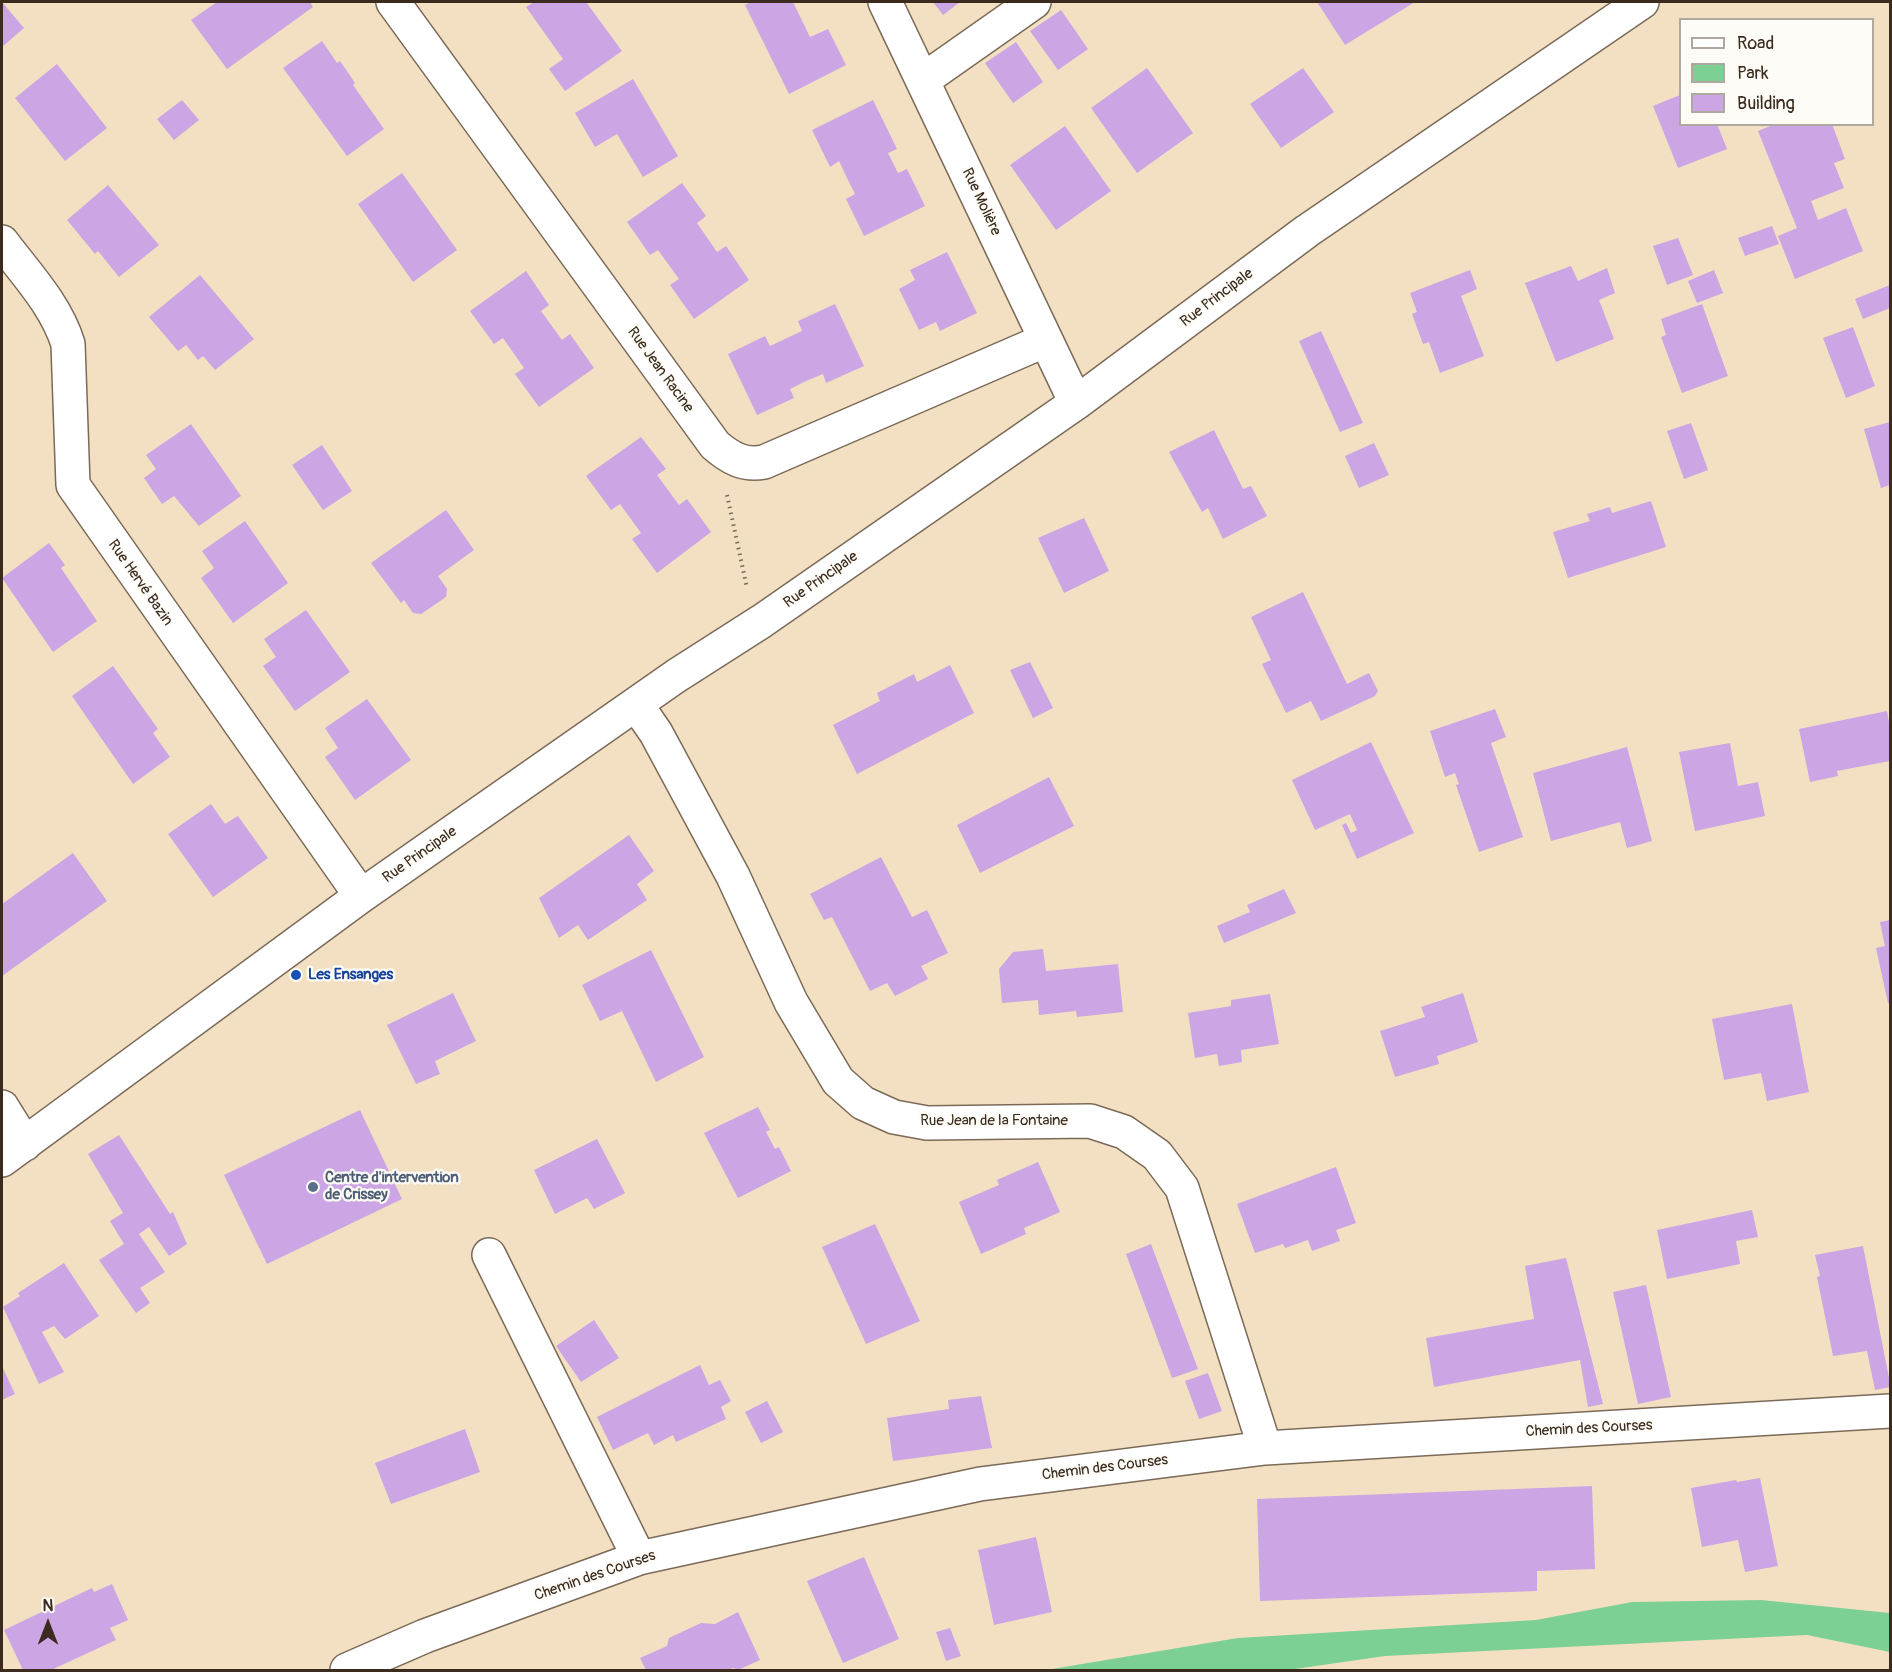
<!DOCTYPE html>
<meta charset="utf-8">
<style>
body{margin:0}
#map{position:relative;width:1892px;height:1672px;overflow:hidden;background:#f3e0c3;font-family:Pangolin,sans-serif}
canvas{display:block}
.frame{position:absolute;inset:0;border:3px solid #3b2a1e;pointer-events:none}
.legend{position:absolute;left:1679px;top:18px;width:195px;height:108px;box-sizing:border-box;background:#fdfcf7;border:2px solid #afa8a0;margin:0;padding:8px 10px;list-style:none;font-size:18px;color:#3b2a1e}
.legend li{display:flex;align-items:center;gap:12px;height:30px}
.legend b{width:30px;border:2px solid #afa8a0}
.north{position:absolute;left:18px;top:1594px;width:60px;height:60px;-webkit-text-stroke:4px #fdfcf7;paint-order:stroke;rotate:0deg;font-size:16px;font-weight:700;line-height:24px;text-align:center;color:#3b2a1e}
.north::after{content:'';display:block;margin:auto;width:21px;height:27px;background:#3b2a1e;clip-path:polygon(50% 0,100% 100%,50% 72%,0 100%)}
</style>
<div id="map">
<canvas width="1892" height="1672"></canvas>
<div class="frame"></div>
<ul class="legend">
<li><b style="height:8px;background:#fff"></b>Road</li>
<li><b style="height:16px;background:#7dd093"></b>Park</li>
<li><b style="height:16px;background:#cba5e4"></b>Building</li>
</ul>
<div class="north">N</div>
</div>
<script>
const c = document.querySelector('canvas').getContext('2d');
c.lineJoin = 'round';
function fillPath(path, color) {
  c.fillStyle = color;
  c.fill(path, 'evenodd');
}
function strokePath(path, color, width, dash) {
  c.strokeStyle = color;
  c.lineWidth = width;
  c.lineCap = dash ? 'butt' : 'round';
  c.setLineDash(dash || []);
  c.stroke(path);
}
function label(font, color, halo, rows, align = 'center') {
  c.font = font + ' Pangolin,sans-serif';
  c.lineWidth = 4.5;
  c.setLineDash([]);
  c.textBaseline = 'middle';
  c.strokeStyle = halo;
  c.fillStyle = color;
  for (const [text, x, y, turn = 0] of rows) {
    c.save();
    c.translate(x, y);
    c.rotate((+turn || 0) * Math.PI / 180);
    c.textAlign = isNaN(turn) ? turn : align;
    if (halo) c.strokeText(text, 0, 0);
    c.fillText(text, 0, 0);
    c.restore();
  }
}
const green = new Path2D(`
 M1761,1600L1890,1613V1652L1807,1635L1385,1656L1288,1670H1046L1238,1638L1536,1620L1632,1602Z`);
const building = new Path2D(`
 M2,2L24,28L2,47Z
 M217,2H310L313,7L227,69L191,20Z
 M534,2H586L622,51L565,91L549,69L563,59L526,7Z
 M751,2H793L810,37L828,29L846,65L789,94L745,5Z
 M933,2H960L943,15Z
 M1317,2H1415L1345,45Z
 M1061,10L1088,49L1058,70L1030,31Z
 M322,41L337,63L340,61L347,71L355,83L353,85L384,129L347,156L283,68Z
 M1016,42L1043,82L1013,103L985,63Z
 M57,64L107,128L65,161L15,98Z
 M1147,68L1193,133L1137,173L1091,108Z
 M1303,68L1334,112L1281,148L1250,104Z
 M633,79L678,156L643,177L617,134L595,147L575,113Z
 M1680,95V124H1717L1727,149L1678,168L1653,106Z
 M182,100L199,120L174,140L157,119Z
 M873,100L897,149L888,153L898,173L907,169L925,206L864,236L846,199L855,194L847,178L839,161L830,167L812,130Z
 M1775,124H1832L1845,159L1834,163L1844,188L1811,201L1818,220L1846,208L1863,251L1795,279L1778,236L1797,228L1758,131Z
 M1065,126L1111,191L1056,230L1010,165Z
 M402,173L457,250L413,282L358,204Z
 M682,183L706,216L697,223L717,252L726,246L749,280L694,319L670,285L679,279L658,250L650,255L627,222Z
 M108,185L159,245L119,277L98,251L95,254L67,220Z
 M1772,226L1779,244L1745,256L1738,238Z
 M1678,238L1693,275L1667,285L1653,246Z
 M947,252L977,313L940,331L936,322L919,330L899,289L915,280L910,270Z
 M1571,266L1578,281L1607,268L1615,293L1599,300L1614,339L1556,362L1525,283Z
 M1470,270L1477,289L1461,296L1484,356L1440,373L1429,342L1423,344L1412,314L1417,312L1410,293Z
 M1714,270L1723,293L1697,303L1688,281Z
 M526,271L549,305L541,311L562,340L570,334L594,368L539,407L515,374L524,368L503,338L494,344L470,311Z
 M200,275L254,339L215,370L203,356L198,360L186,345L178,351L149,317Z
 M1890,285V308L1863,319L1855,299Z
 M835,304L864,366L826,383L823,374L806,381L790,389L794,398L757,415L728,354L765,336L770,346L802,331L798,321Z
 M1702,304L1728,376L1682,393L1661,337L1666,335L1661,319Z
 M1853,327L1875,386L1846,398L1823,338Z
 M1321,331L1363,423L1340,432L1299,341Z
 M1890,422V485L1881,488L1864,429Z
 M1691,423L1708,470L1684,479L1667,431Z
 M191,424L241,496L199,526L174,496L162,504L144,478L156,469L146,455Z
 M1214,430L1243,489L1251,486L1267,516L1223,539L1208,508L1202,512L1169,452Z
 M641,437L666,469L657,475L679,505L687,499L711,532L657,573L632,539L641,533L620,504L611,510L586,476Z
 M1374,443L1389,475L1359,488L1345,456Z
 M322,445L352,491L323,510L292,465Z
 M1651,501L1666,547L1568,578L1553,532L1590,521L1587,514L1610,507L1612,513Z
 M446,510L474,550L438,576L447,589L446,597L421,614L413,613L404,600L401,603L371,563Z
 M1084,518L1109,571L1064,593L1038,538Z
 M245,521L288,583L233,623L201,578L214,568L202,551Z
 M49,543L65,565L61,568L97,621L53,652L2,578Z
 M1303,592L1347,684L1369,673L1378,691L1375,696L1321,721L1311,701L1286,713L1262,664L1271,660L1251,617Z
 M306,610L350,672L295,711L263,666L276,657L264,639Z
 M1030,662L1053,708L1033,718L1010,670Z
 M950,665L974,713L857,774L833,725L880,701L877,693L914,674L917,682Z
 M113,666L158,729L153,733L170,757L133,784L72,696Z
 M367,699L411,760L355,800L325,757L338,748L325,728Z
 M1495,709L1506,737L1491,743L1523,837L1479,852L1456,785L1459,784L1455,773L1445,777L1430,731Z
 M1887,711L1890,728V761L1837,771L1838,776L1810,782L1799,729Z
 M1371,742L1414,833L1357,859L1342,825L1346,823L1351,833L1357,830L1350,814L1315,830L1292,780Z
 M1730,743L1738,786L1758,782L1765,816L1695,831L1679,752Z
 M1627,747L1652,841L1627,848L1620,822L1551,841L1533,773Z
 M1049,777L1074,826L980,873L957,825Z
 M211,804L225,824L238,816L268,858L213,897L168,834Z
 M629,835L654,871L637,884L647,900L588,940L578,925L559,938L539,898Z
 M73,853L107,901L2,976V904Z
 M881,857L912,917L927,910L948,953L921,966L928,979L895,996L887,983L870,991L832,917L824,920L810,894Z
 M1284,889L1296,913L1224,943L1217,926L1250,912L1247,905Z
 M1890,920V1003H1888L1876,948L1885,946L1880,922Z
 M1043,949L1046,971L1118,964L1123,1012L1077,1017L1076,1011L1039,1015L1038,1000L1002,1003L999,969L1013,952Z
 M651,950L704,1057L656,1082L622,1011L600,1021L582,985Z
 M453,993L476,1041L435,1061L440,1074L416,1084L387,1025Z
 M1463,993L1478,1042L1437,1056L1439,1064L1395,1077L1380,1031L1425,1017L1421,1007Z
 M1270,994L1279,1044L1241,1050L1242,1062L1219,1066L1217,1054L1195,1058L1188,1013L1231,1006V1000Z
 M1792,1004L1809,1092L1767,1101L1761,1073L1724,1080L1712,1019Z
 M758,1107L770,1130L766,1132L775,1149L779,1147L791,1171L738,1198L704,1133Z
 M360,1110L402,1199L267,1264L224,1175Z
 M119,1135L170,1214L173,1212L187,1244L169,1256L149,1227L139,1234L165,1272L140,1288L150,1303L136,1313L99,1260L124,1244L110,1221L123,1213L88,1154Z
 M597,1139L625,1193L594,1209L587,1198L555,1214L534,1170Z
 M1038,1162L1060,1212L1024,1228L1026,1234L981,1254L959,1202L999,1185L997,1180Z
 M1336,1167L1356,1223L1336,1230L1340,1241L1312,1251L1308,1240L1285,1248L1283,1244L1255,1253L1237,1204Z
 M1752,1210L1758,1237L1736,1241L1740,1264L1667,1279L1657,1230Z
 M875,1224L920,1321L866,1344L822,1247Z
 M1151,1244L1198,1369L1172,1378L1126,1254Z
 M1863,1246L1890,1383V1387L1875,1390L1867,1351L1833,1356L1817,1277L1820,1276L1815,1255Z
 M1566,1258L1603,1404L1588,1407L1580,1360L1434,1387L1426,1338L1534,1319L1525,1266Z
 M64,1263L99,1316L65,1339L54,1326L42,1332L64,1372L39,1384L3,1307L20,1296L18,1293Z
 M1646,1285L1671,1397L1638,1404L1613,1292Z
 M594,1320L619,1358L581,1382L556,1346Z
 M700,1365L709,1385L720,1380L731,1401L721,1407L726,1419L676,1442L673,1435L654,1445L648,1433L613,1450L597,1417Z
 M2,1366L15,1394L2,1400Z
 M1208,1373L1222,1411L1199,1419L1185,1381Z
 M981,1396L992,1448L893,1461L887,1418L949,1409L948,1400Z
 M767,1401L783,1432L761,1443L745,1412Z
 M465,1429L480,1472L391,1504L375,1463Z
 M1760,1478L1778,1566L1745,1572L1738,1540L1702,1547L1691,1488L1736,1480L1737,1482Z
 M1592,1486L1595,1569L1537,1571V1591L1260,1601L1257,1499Z
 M1036,1537L1052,1612L994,1625L978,1550Z
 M864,1557L899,1639L843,1663L807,1581Z
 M112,1584L128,1620L110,1628L116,1640L51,1670H23L4,1630L92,1588L94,1592Z
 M738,1612L760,1660L738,1670L733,1668L728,1670H646L640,1658L667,1646L669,1638L701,1623L715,1624Z
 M950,1628L961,1656L946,1661L936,1632Z`);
const path = new Path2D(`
 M727,495L747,588`);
const minor = new Path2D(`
 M393,2L715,445C730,458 744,466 764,462L1046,340
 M885,2L1076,403
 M923,80L1034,2
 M2,242C26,274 56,305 68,344L73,485L361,896
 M636,704L656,733L733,876L791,1002L838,1081L863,1103L894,1117L927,1123L1090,1121L1124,1132L1157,1155L1182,1188L1265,1448
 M2,1107L25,1144
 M2,1160L361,896L676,676L762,621L1076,403L1307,231L1642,2
 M489,1255L639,1558
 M347,1670L425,1636L639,1558L980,1484L1265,1448L1890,1411`);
const markers = [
 [296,975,6,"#1a4fb4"],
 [313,1187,6,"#5c6f8a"]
];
const streetNames = [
 ["Rue Molière",981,202,65],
 ["Rue Principale",1217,298,-37],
 ["Rue Jean Racine",660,370,54],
 ["Rue Principale",821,580,-35],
 ["Rue Hervé Bazin",140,583,55],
 ["Rue Principale",420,855,-35],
 ["Rue Jean de la Fontaine",994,1121],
 ["Chemin des Courses",1589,1429,-3],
 ["Chemin des Courses",1105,1468,-7],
 ["Chemin des Courses",595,1576,-19]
];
const transitNames = [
 ["Les Ensanges",308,975]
];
const serviceNames = [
 ["Centre d'intervention",325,1178],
 ["de Crissey",325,1195]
];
fillPath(green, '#7dd093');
fillPath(building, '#cba5e4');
strokePath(minor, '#7b6a58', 36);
strokePath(path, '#7b6a58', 4, [1.5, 4.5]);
strokePath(minor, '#fff', 33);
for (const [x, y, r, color] of markers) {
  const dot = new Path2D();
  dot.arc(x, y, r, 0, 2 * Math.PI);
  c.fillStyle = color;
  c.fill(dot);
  strokePath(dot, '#fdfcf7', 2);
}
label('15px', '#3b2a1e', '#fdfcf7', streetNames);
label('bold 15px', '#164399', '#fdfcf7', transitNames, 'left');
label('bold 15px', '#4e5e75', '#fdfcf7', serviceNames, 'left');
</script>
